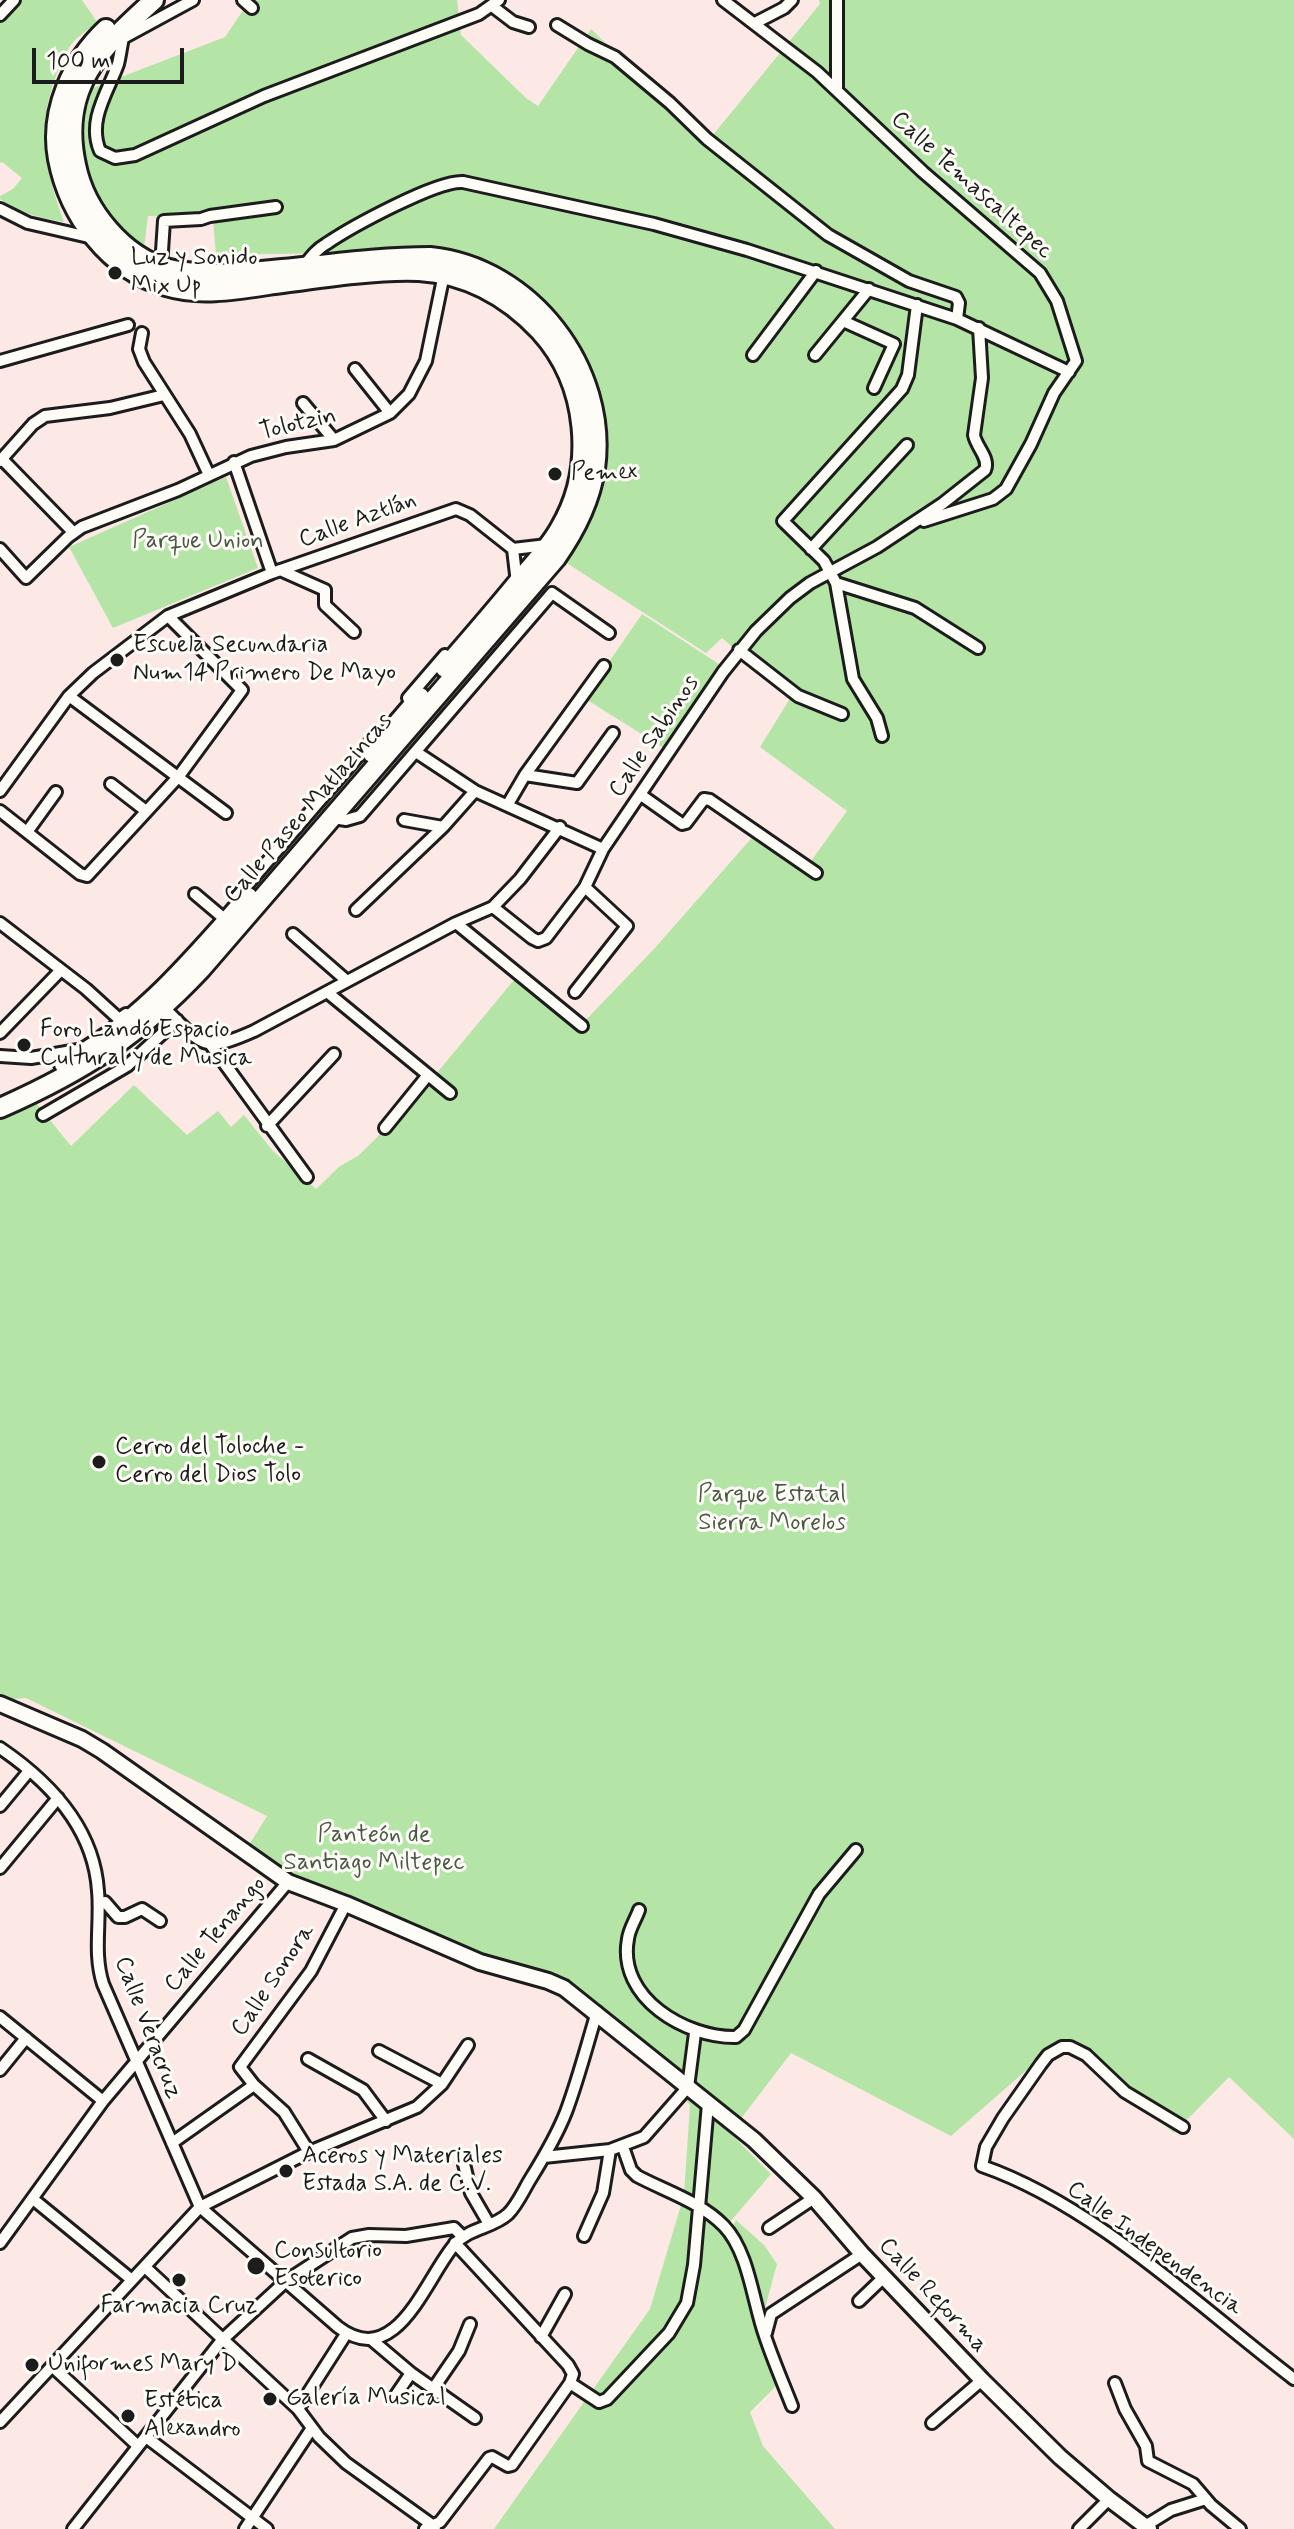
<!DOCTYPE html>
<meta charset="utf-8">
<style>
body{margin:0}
#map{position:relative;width:1294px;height:2529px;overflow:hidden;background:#fce9e5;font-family:Mynerve,sans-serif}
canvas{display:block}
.scale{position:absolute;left:32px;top:48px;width:152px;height:36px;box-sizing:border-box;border:4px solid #1c1c1c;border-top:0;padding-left:10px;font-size:24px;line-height:28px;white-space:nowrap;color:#1c1c1c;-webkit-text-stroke:6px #fdfcf7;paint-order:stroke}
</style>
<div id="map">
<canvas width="1294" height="2529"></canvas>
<div class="scale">100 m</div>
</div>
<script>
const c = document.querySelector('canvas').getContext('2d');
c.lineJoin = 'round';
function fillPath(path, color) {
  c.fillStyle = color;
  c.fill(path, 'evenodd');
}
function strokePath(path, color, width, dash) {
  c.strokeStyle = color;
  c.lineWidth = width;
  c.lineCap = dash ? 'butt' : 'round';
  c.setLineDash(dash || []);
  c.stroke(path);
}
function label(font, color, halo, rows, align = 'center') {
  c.font = font + ' Mynerve,sans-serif';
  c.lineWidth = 6;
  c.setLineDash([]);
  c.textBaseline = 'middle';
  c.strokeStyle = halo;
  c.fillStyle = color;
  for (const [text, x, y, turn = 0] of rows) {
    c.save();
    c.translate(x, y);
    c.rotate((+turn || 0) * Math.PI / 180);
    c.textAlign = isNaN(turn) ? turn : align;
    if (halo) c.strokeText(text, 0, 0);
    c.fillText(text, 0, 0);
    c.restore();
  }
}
const green = new Path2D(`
 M22,0H82L97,22C90,28 80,35 73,42C66,51 60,65 56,76C36,129 45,169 64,222C40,218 20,213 0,199V196L13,189L22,178L2,162L0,163V23Z
 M250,0H457L461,35L526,98L538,106L591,29L708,141L820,4L819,0H1294V2139L1229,2077L1174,2133L1061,2040L951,2136L791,2053L730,2133L771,2174L724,2229L727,2237L736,2220L764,2245L777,2264L758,2334L776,2386L750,2412L763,2446L835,2529H494L650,2309L684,2195L690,2105L636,2053L507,1960L489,1966L315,1890L246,1850L267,1816L26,1698L0,1700V1099L24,1088L71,1146L134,1085L187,1135L218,1111L231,1127L244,1115L273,1151L316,1189L340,1166L358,1156L411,1104L519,974L580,1026L654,949L756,833L806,868L847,811L760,747L791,697L722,638L706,653L545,549L568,513L587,414L530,299L452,251L216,255L213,219L148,216L144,247L103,226L59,101L225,37Z
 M226,477L258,568L113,628L69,547Z
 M642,614L719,664L664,748L584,698Z`);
const street = new Path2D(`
 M243,0L252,8
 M723,0L817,72L923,172L1040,273L1057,301L1076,361L1054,393L1031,444L1006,489L993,499L924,521
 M837,0V90
 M492,6L513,22L529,27
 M0,15L14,0
 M755,23L784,8L792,0
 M557,25L588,44L615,57L670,103L707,139L828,235L909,281L956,297L959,303L957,319
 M118,34L123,38C121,47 120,56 118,64C108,92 87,120 100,151L115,158L135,155L264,96L479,14L499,0
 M123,38L193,0
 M0,209L28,223L93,238
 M161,266L164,221L201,219L210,216L276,207
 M304,266C311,257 317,249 326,244C351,227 437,180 463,182L654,224L747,250L957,319L1069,372
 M917,305L908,375L902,389L783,521L824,561L836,583L915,608L978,648
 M843,321L894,344L874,388
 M142,333L139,349L144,362L190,434L209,475
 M753,355L816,271
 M815,355L869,289
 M0,361L128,325
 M355,369L390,413
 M303,403L334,440
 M2,459L73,532
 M0,461L33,424L45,416L110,408L164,395
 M234,462L272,573
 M0,549L26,578L68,537L82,527L178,490L251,456L286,447L334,440L390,413L409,394L426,361L444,274
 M513,549L547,545
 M811,549L907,445
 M280,570L325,590V605L354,632
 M836,583L853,679L877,718L882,736
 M739,650L798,696L842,714
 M69,696L226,813
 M408,698L445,655
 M416,752L475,791L603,849
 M525,775L577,783L613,733
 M111,784L146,811
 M0,791L69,696L93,673L168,616L272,573L456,509L470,515L513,549L517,583
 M641,795L682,824L686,823L704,799L710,800L816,873
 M508,804L525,775L604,666
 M0,811L80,874L87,876L179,776L242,690L168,616
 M333,818L346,820L360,816L552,593L609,633
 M404,820L443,827
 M27,832L56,792
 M195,894L227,921
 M236,898L372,740
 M493,907L532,938L538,941L546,938L585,887L603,849L723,672L756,631L790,598L810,583L877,547L942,504L985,470C990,458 976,447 974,435L982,378L979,328
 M356,910L443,827L475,791
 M0,923L86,989L119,1019L126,1014
 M456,923L582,1026
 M293,934L347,981
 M327,992L450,1093
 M575,992L627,926L585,887
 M164,1008C203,1045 202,1054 254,1031L456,923L493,907L520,879L560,827
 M0,1033L61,970
 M211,1045L307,1177
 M0,1056L31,1058L78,1050
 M43,1115L127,1066L177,1020
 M267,1126L334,1054
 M385,1128L428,1075
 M0,1748C50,1782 94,1829 98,1891C101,1923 93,1953 103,1984L200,2207L338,2327C397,2372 426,2277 455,2244C469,2228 493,2228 508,2214C518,2204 524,2189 531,2178C544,2157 557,2135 566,2112C578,2080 587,2045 597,2012
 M0,1806L29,1771
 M0,1868L58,1798
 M105,1902L118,1917H125L142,1909L160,1921
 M639,1910C636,1919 629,1929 628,1939C617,1998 686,2038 736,2037L744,2030L819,1894L856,1850
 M0,2017L103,2101
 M379,2051L442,2084
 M308,2059L363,2090L386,2121
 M0,2070L26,2038
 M1183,2127L1125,2092L1086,2055L1070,2047H1062L1048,2055L1041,2064L1003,2118L986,2147L982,2166C1095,2205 1199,2307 1294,2379
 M172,2143L254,2085
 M623,2147L631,2170L637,2176C665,2191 701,2202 724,2226C749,2252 753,2303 765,2336C773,2360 783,2383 792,2406
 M309,2152L284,2112L254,2085L240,2067L311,1971L346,1904
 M544,2157L610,2150L644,2137L688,2087L695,2033
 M464,2164L471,2193L489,2224
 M33,2199L132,2280
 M769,2228L814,2198
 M584,2236L603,2193L610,2150
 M0,2243L103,2101L288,1882
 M455,2243L568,2365L573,2374L570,2383L599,2402L607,2399L669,2333L687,2303L694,2265L708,2104
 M145,2267L298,2409L319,2437L346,2463L435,2527
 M859,2301L884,2277
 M766,2333L771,2314L862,2254
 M541,2337L565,2294
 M372,2340L411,2373L475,2418
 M53,2367L138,2446
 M1115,2383L1125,2409L1146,2446L1148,2461L1193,2484L1211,2505L1240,2529
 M433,2389L459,2351L470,2324
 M396,2395L411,2373
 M298,2409L346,2334
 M0,2422L200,2207L309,2152L417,2107L442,2084L468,2045
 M932,2423L982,2380
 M146,2437L267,2529
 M1145,2526L1171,2510L1206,2499
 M73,2529L222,2340L286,2281L352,2238L369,2235L406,2236L454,2228L463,2237
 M245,2529L312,2428
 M425,2529L440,2522L489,2458L492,2457L508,2466L512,2465L570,2383
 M1079,2529L1109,2499`);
const secondary = new Path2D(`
 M0,1704L82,1739L102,1751L288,1882L346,1904L480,1962L548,1981L564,1988L754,2140L814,2198L862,2254L982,2380L1060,2457L1109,2499L1149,2529`);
const highway = new Path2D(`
 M106,29C72,61 49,111 58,159C69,216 109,270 166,286C199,296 235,290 268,285C313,279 375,269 419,271C467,274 507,296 540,331C588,384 596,467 560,528C550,546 536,561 523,576C498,607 471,638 445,668
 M372,753L420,697
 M64,1064C139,1025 193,959 248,897
 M0,1108C84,1071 138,1036 201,969L556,558C575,531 590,502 595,469C609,369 531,267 430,257C377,257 324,265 272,270C239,273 202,277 169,269C123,257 85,210 76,165C59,87 101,48 154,0`);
const markers = [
 [115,273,8,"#1c1c1c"],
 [555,474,8,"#1c1c1c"],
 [117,660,8,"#1c1c1c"],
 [24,1045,8,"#1c1c1c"],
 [99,1462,8,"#1c1c1c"],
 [286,2171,8,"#1c1c1c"],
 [256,2266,10,"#1c1c1c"],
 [179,2280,8,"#1c1c1c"],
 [32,2365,8,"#1c1c1c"],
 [270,2399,8,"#1c1c1c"],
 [128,2416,8,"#1c1c1c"]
];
const streetNames = [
 ["Calle Temascaltepec",971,186,42],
 ["Tolotzin",298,425,-13],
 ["Calle Aztlán",358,521,-20],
 ["Calle Sabinos",655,737,-56],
 ["Calle Paseo Matlazincas",309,809,-49],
 ["Calle Tenango",216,1935,-50],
 ["Calle Sonora",274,1981,-56],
 ["Calle Veracruz",147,2028,69],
 ["Calle Independencia",1154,2249,36],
 ["Calle Reforma",932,2296,47]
];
const poiNames = [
 ["Luz y Sonido",131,259],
 ["Mix Up",131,287],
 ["Pemex",571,474],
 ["Escuela Secundaria",133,646],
 ["Num14 Primero De Mayo",133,674],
 ["Foro Landó Espacio",40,1031],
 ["Cultural y de Musica",40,1059],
 ["Cerro del Toloche -",115,1448],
 ["Cerro del Dios Tolo",115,1476],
 ["Aceros y Materiales",302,2157],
 ["Estada S.A. de C.V.",302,2185],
 ["Consultorio",274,2252],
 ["Esoterico",274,2280],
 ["Farmacia Cruz",179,2307,"center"],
 ["Uniformes Mary D",48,2365],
 ["Galería Musical",286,2399],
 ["Estética",144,2402],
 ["Alexandro",144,2430]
];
const parkNames = [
 ["Parque Union",198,542],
 ["Parque Estatal",772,1496],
 ["Sierra Morelos",772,1524],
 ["Panteón de",374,1836],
 ["Santiago Miltepec",374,1864]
];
fillPath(green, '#b4e5a6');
strokePath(street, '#1c1c1c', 16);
strokePath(secondary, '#1c1c1c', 20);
strokePath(highway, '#1c1c1c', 24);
strokePath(street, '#fdfcf7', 10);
strokePath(secondary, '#fdfcf7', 14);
strokePath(highway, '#fdfcf7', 18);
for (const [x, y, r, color] of markers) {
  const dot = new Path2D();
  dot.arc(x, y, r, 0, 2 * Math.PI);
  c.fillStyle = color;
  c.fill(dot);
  strokePath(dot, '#fdfcf7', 3);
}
label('24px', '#1c1c1c', '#fdfcf7', streetNames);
label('24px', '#1c1c1c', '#fdfcf7', poiNames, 'left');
label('24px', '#4a5845', '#fdfcf7', parkNames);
</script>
